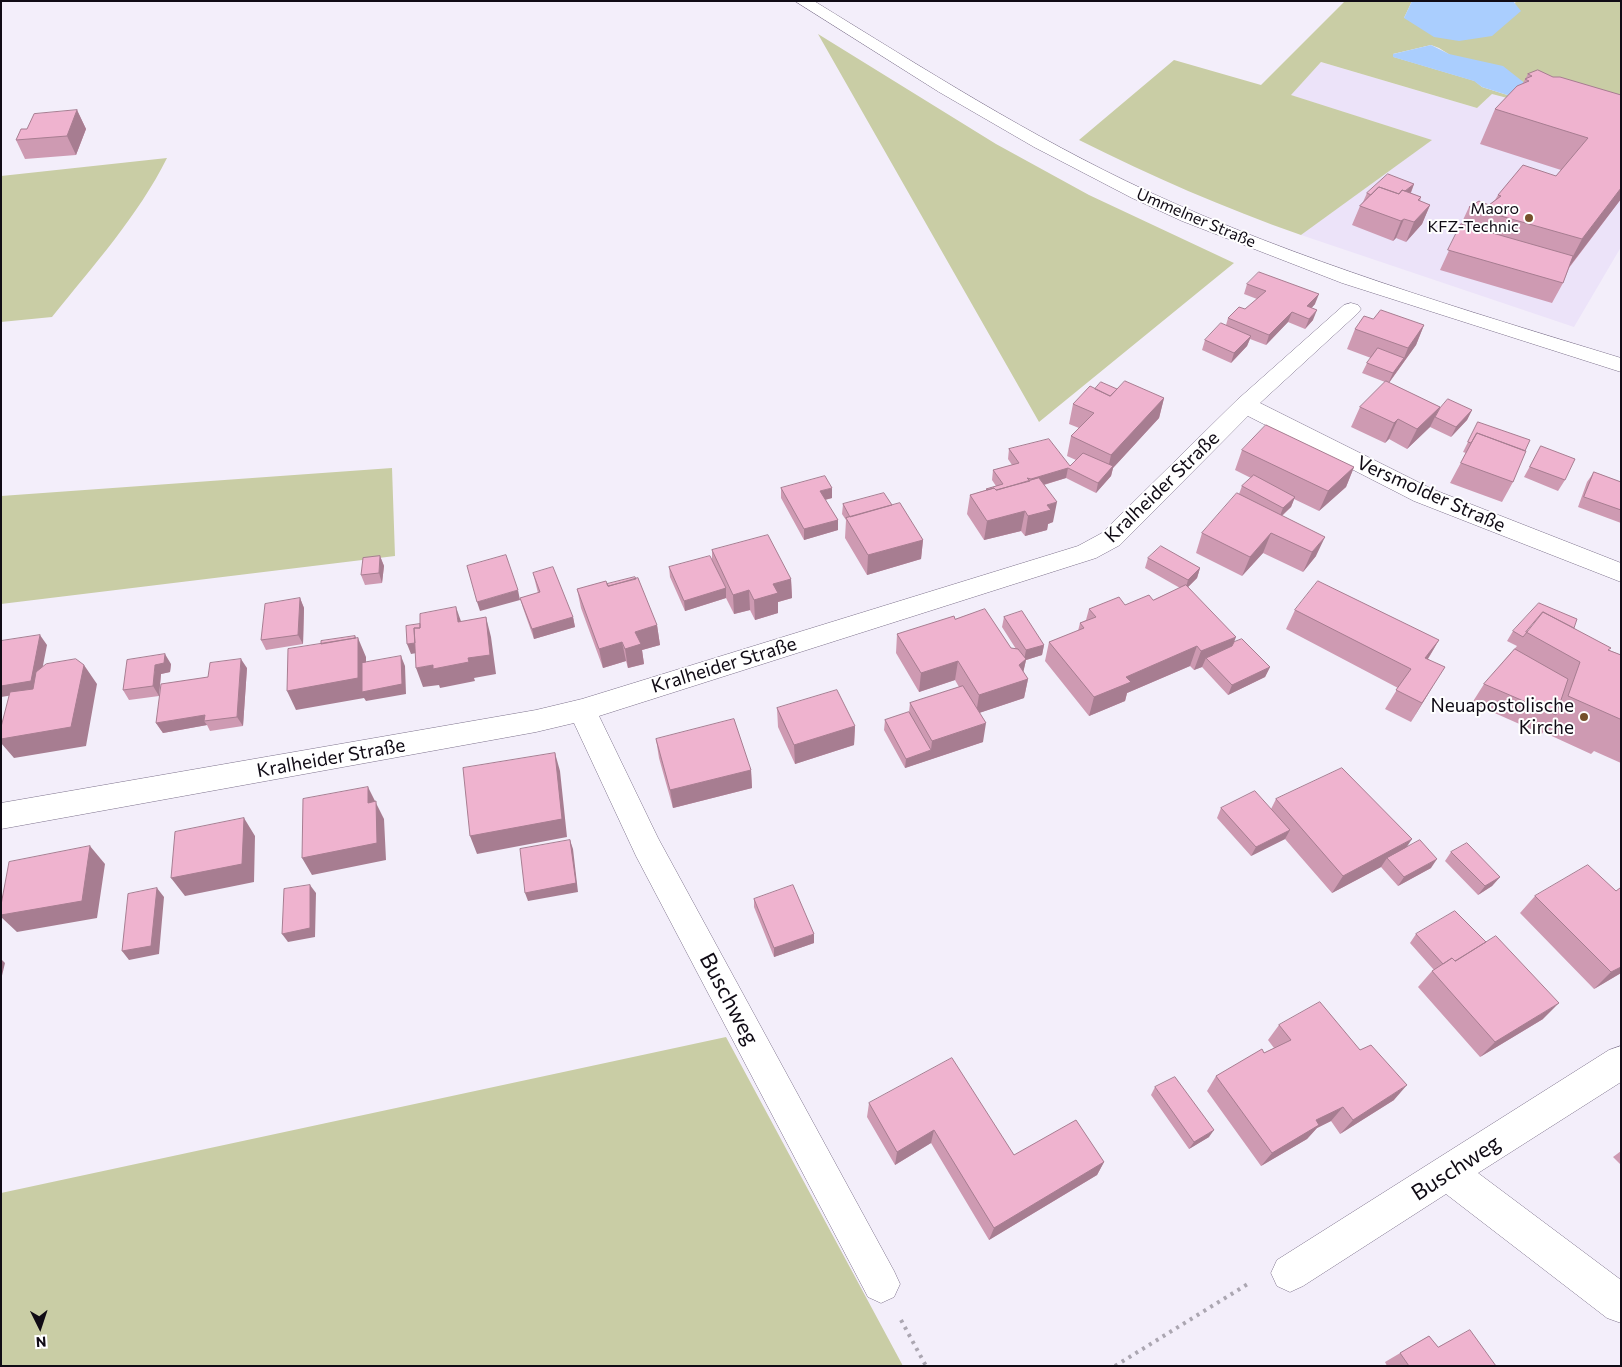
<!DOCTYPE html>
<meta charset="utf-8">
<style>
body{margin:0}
#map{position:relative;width:1622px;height:1367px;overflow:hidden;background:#f3eefa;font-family:Commissioner,sans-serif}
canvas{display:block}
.frame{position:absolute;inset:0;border:2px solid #100b15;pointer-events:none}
.north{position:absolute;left:15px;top:1302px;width:50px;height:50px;-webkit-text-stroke:4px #fff;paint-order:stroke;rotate:176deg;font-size:14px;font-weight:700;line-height:20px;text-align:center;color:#100b15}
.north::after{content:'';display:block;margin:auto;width:18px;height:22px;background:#100b15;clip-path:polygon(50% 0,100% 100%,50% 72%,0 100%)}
</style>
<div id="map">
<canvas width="1622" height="1367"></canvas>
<div class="frame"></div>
<div class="north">N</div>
</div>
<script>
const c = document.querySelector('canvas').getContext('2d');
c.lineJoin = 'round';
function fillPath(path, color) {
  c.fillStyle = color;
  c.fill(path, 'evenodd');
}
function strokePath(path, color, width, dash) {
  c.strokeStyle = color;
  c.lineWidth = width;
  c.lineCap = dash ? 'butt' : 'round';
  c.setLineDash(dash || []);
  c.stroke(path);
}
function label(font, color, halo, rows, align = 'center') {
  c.font = font + ' Commissioner,sans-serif';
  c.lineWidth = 4;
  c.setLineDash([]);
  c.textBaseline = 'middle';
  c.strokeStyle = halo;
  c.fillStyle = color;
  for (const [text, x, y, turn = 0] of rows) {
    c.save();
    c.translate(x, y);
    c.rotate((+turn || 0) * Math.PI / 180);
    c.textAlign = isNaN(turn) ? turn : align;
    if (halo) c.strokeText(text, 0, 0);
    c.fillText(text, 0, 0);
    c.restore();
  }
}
const built = new Path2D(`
 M1321,62L1477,108L1492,94L1621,128V247L1574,327L1301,235L1431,140L1290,95Z`);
const green = new Path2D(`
 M1345,1H1412L1404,18L1516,3L1513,1H1621V128L1492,94L1477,108L1321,62L1291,95L1432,140L1301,235C1224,208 1151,176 1079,140L1174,60L1261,85ZM1431,45L1439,48L1520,99L1482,87L1475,81L1394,57L1393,54Z
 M818,34L996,144L1089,195L1234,263L1039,422Z
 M167,158C138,216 93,266 52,317L1,322V176Z
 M392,468L395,556L1,604V496Z
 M726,1037L903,1366H1V1193Z`);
const water = new Path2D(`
 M1412,1H1513L1521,11L1492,36L1459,41L1434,37L1404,18Z
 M1431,45L1449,54L1503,66L1536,92L1520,99L1482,87L1474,81L1393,57V54Z`);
const path = new Path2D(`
 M901,1320L926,1366
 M1115,1366L1251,1282`);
const minor = new Path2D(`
 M1351,303L1358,305L1361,309L1358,313L1260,403L1432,489L1621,563V582L1414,501L1248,416L1120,545L1096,558L599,716L658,838L894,1271L900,1284L894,1297L881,1303L868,1297L636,856L574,723L536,732L1,829V803L536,710L582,699L1078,546L1102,533L1237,400L1344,305Z
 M1621,1046V1082L1478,1173L1621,1280V1323L1607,1318L1446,1194L1303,1286L1290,1292L1277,1286L1271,1273L1277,1260L1609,1050Z`);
const secondary = new Path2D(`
 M795,1H814C923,68 1031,137 1147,191C1299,261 1461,309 1621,358V372L1342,283L1182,221L1132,198L1034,147L939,92Z`);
const wall = new Path2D(`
 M1528,74L1553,77L1621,95V199L1569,268L1563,283L1552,303L1440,270L1469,207L1489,205L1495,200L1498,195L1556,176L1561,170L1480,144L1495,109L1523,83Z
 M77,110L86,129L76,155L25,159L16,140Z
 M1414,184L1411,193L1421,197L1420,201L1430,205L1422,224L1406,242L1396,238L1393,241L1352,225L1360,206L1363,202L1367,193Z
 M1247,284L1315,304L1311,308L1313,320L1305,329L1288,322L1266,345L1250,339L1247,346L1231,363L1202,350L1205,340L1226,325L1228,318L1245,309L1257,299L1244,294Z
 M1373,319L1424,325L1416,345L1389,383L1440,407L1472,410L1467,420L1451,437L1430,427L1407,449L1389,439L1385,443L1351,427L1360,407L1385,382L1362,373L1367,363L1371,358L1347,349L1355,329Z
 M1095,389H1117L1164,398L1159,418L1113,468L1111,476L1096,493L1066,478L1044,485L1053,522L1048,524L1047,530L1025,536L1021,531L984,540L967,514L970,495L986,490V489L996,486L992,480L993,470L1012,465L1008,459L1009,449L1070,466L1076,460L1067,456L1071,436L1079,428L1069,424L1073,404Z
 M1478,422L1525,451L1513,482L1502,502L1450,483L1466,453L1463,452Z
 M1541,446L1565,480L1558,491L1524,477Z
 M1242,450L1354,467L1346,487L1319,511L1294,499L1291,507L1282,516L1316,556L1303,572L1263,553L1242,576L1196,553L1202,533L1239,494L1242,486L1251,478L1235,470Z
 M1594,472L1621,482V523L1578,507L1587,482Z
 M781,488L832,498L825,500L838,520V530L804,540L781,498Z
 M843,504L892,505L923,540L921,559L867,575L845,538L846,520L842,514Z
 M712,550L791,579L792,598L778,602V613L755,620L750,610L734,614L726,598L685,611L670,577L669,567L712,561Z
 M380,556L384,566L382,583L365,585L361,575Z
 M1148,558L1200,568L1197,578L1188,587L1234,642L1270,667L1265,677L1228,695L1202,667L1194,670L1190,666L1127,693L1125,701L1089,716L1045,661L1049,642L1078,631L1080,623L1086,620L1089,609L1125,605L1153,600L1180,588L1145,568Z
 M533,573L573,617L575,627L534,639L523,608L520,598L538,593Z
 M607,584L657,625L660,645L642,650L644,664L628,668L626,661L603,668L581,608L577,589Z
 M300,598L304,608L303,644L266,650L261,640Z
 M1295,610L1439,640L1428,659L1433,686L1411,722L1385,709L1398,688L1286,629Z
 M1004,617L1044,645L1042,655L1026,660L1023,672L1028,679L1024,698L979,713L983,742L905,768L884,730L885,720L909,712L910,703L959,687L955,680L919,692L896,653L897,634L955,619L1011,648L1016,649L1002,627Z
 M1574,628L1609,650L1621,655V763L1594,751L1591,754L1543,732L1542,734L1472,703L1484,684L1517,646L1507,641L1513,631Z
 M171,664L170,672L161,674L159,696L129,700L123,690Z
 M247,668L243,726L210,731L207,725L163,733L156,723L208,677Z
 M777,708L855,726L854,745L795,764L778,727Z
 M656,739L751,770L752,788L673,808L659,758Z
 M1276,799L1406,848L1431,868L1398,886L1381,867L1332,893L1285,839L1251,856L1217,818L1221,808L1271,809Z
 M1451,852L1500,877L1492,886L1478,895L1445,861Z
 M1616,891L1621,973L1594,989L1520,913L1535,896Z
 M754,899L814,943L774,957L754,907Z
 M1416,934L1543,1019L1480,1057L1418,987L1432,971L1434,970L1410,943Z
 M1279,1025L1394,1100L1340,1134L1331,1121L1317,1128L1307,1139L1261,1166L1207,1091L1216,1076L1274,1048L1268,1040Z
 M1155,1087L1209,1137L1189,1149L1151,1095Z
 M869,1103L1014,1155L1104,1162L1097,1175L989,1240L931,1143L895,1165L867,1117Z
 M1621,1151V1165L1613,1157Z
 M1429,1336L1438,1347L1496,1366H1387L1385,1362Z`);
const shadedWall = new Path2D(`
 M77,110L86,129L76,155L67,136Z
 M1414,184L1410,194L1392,202Z
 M1621,188V199L1563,275L1582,239Z
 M1430,205L1422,224L1406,242L1414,222Z
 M1404,219L1396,238L1393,241L1401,221Z
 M1319,294L1315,304L1304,317L1307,306Z
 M1317,310L1313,320L1305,329L1309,319Z
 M1292,312L1288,322L1266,345L1269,335Z
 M1424,325L1416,345L1388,384L1393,373L1404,358L1408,348Z
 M1251,336L1247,346L1231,363L1234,353Z
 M1164,398L1159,418L1113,468L1111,476L1096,493L1098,483L1107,473L1111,455Z
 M1440,407L1430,427L1407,449L1417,429Z
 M1472,410L1467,420L1451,437L1456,427Z
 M1398,419L1389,439L1385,443L1394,423Z
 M1354,467L1346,487L1319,511L1328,491Z
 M1068,468L1066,478L1029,489L1031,479Z
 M832,488V498L820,501V491Z
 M1295,497L1291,507L1279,518L1283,508Z
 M1057,502L1053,522L1048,524L1047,530L1025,536L1028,516L1047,505Z
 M1025,511L1021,531L984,540L987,521Z
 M838,520V530L804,540V529Z
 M1271,533L1263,553L1242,576L1250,557Z
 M1325,537L1316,556L1303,572L1312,552Z
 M923,540L921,559L867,575L868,555Z
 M380,556L384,566L382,583L379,573Z
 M1200,568L1197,578L1185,590L1188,580Z
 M791,579L792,598L778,602V613L755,620L754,600L773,584Z
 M726,588V598L685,611L684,601Z
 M518,590L520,600L480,611L477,602Z
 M749,590L750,610L734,614L733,595Z
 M300,598L304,608L303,644L298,635Z
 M456,607L463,627L458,622Z
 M486,617L491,637L496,674L474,678L475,681L440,688L439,685L423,687L416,668L468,658Z
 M573,617L575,627L534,639L532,629Z
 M657,625L660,645L642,650L644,664L628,668L625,649L635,632Z
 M40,635L47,645L38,691L1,697V686Z
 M355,636L358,642V638L366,657V691L401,656L405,666L406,694L366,701L364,698L296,710L287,691Z
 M1236,637L1229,656L1206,658L1202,667L1194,670L1201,651Z
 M1439,640L1427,660L1425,658Z
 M418,642L422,652L411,654L407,644Z
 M622,642L626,661L603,668L599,649Z
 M1044,645L1042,655L1026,660L1022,678L1028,679L1024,698L976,714L979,695L1019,665L1024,660L1026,650Z
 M1197,646L1190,666L1127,693L1125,701L1089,716L1094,697L1126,677Z
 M165,654L171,664L170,672L161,674L159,696L153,686L155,665Z
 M241,659L247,668L243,726L237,717Z
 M958,661L955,680L919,692L921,673Z
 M84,665L97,684L86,746L14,758L1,743V739Z
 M1270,667L1265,677L1228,695L1232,685Z
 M1445,667L1433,686L1411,722L1422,703Z
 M205,715L204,721L207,725L163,733L156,723Z
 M986,723L983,742L905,768L906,759L931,750L932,741Z
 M855,726L854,745L795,764L794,745Z
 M555,753L560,771L567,837L477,854L470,836Z
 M751,770L752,788L673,808L670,790Z
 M368,787L384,819L386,860L312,875L302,858L368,803Z
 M244,818L255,836L254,882L185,896L171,878Z
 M1290,830L1285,839L1251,856L1256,847Z
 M1412,839L1400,857L1387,858L1381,867L1332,893L1343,876Z
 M570,840L573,849L578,892L528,901L525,893Z
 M90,846L105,864L97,918L17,932L1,917V915Z
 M1437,859L1431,868L1398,886L1404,877Z
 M1500,877L1492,886L1478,895L1485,886Z
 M310,885L316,893L315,937L288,942L282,934Z
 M157,888L164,897L159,954L129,960L122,951Z
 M814,934V943L774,957V948Z
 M1,959L5,963L1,980Z
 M1621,967V973L1594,989L1611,972Z
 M1559,1003L1543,1019L1480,1057L1495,1042Z
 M1407,1085L1394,1100L1340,1134L1353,1120Z
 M1343,1107L1331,1121L1317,1128L1307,1139L1261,1166L1272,1153L1316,1120Z
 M934,1130L931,1143L895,1165L897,1152Z
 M1214,1130L1209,1137L1189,1149L1194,1142Z
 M1104,1162L1097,1175L989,1240L994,1228Z`);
const building = new Path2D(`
 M1538,70L1553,77H1560L1621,95V188L1582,239L1469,207L1479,201L1489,205L1501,196L1498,195L1523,165L1556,176L1588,138L1495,109L1517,86L1529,81L1525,79L1532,76L1528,74Z
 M77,110L67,136L16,140L21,129H27L34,114Z
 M1388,174L1414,184L1405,191L1402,190L1399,194L1379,187L1371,195L1367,193Z
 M1379,187L1399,194L1402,190L1421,197L1418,200L1430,205L1414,222L1404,219L1401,221L1360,206Z
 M1461,224L1573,256L1563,283L1448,250Z
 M1259,272L1319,294L1307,306L1317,310L1309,319L1292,312L1269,335L1228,318L1239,307L1245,309L1266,291L1247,284Z
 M1381,310L1424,325L1408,348L1355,329L1364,316L1373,319Z
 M1221,323L1251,336L1234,353L1205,340Z
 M1378,348L1404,358L1393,373L1367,363Z
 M1125,381L1164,398L1111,455L1071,436L1094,413L1073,404L1090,386L1110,396Z
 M1386,381L1440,407L1417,429L1398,419L1394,423L1360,407Z
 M1101,382L1117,389L1110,396L1095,389Z
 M1448,399L1472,410L1456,427L1435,417L1440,408Z
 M1478,422L1530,440L1525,451L1477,433L1471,443L1468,442Z
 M1266,425L1354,467L1328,491L1242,450Z
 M1477,433L1526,451L1513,482L1461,463Z
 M1049,439L1070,466L1083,453L1113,466L1098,483L1068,468L1031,479L1027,478L1030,481L996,490L994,488L987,490L986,489L1003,484L993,470L1019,463L1009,449Z
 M1541,446L1575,459L1565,480L1530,467Z
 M1594,472L1621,482V510L1584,497Z
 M1254,475L1295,497L1283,508L1242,486Z
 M825,476L832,488L820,491L838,520L804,529L781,488Z
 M1039,478L1057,502L1047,505L1051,510L1028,516L1025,511L987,521L970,495L994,488L996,490Z
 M884,493L892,505L850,517L843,504Z
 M1237,493L1325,537L1312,552L1271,533L1250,557L1202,533Z
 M900,503L923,540L868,555L846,518Z
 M768,535L791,579L773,584L778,593L754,600L749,590L733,595L712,550Z
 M1161,546L1200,568L1188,580L1148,558Z
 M506,555L518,590L477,602L467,566Z
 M380,556L379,573L361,575L363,558Z
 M710,556L726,588L684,601L669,567Z
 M553,567L573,617L532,629L520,598L540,592L533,573Z
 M635,577L636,579L608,586L607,584Z
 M638,578L657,625L635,632L641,644L625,649L622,642L599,649L577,589L606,581L608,586Z
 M1318,581L1439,640L1425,658L1445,667L1422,703L1396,690L1411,669L1295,610Z
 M1186,585L1236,637L1201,651L1197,646L1126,677L1131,682L1094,697L1049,642L1084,628L1080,623L1096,617L1089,609L1119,597L1125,605L1149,595L1153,600Z
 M300,598L298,635L261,640L265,604Z
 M1539,603L1577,619L1574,628L1543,612L1523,637L1513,631Z
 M456,607L458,622L486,617L490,655L468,658L469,662L433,669V665L416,668L414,628H420V614Z
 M985,609L1011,648L1018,649L1026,659L1019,665L1028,679L979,695L958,661L921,673L897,634L954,616L955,619Z
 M1022,611L1044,645L1026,650L1004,617Z
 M1543,612L1611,648L1608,650L1621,655V718L1620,719L1568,696L1580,662L1526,632Z
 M420,624V628H414L415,643L407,644L406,626Z
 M40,635L31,681L1,686V641Z
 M355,636V638L321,644V641Z
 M358,638V678L287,691L288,649Z
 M1242,639L1270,667L1232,685L1206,658L1232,646L1234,642Z
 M1515,649L1568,679L1556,715L1484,684Z
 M165,654L164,663L155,665L153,686L123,690L127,660Z
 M401,656L402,684L362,692V663Z
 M76,659L84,665L71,727L1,739V727L10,692L33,689L36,672L46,664Z
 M241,659L237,717L204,721L205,715L156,723L161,684L208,677L210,663Z
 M963,686L986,723L932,741L910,703Z
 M837,690L855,726L794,745L777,708Z
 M909,712L931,750L906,759L885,720Z
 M734,719L751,770L670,790L656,739Z
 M555,753L562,819L470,836L463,768Z
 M1342,768L1412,839L1343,876L1276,799Z
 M368,787V803L376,801L377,843L302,858L303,799Z
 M1255,791L1290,830L1256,847L1221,808Z
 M244,818L242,864L171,878L175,832Z
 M570,840L576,883L525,893L520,849Z
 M1420,840L1437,859L1404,877L1387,858Z
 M1467,843L1500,877L1485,886L1451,852Z
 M90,846L82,901L1,915V905L9,862Z
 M1588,865L1616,891L1620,888L1621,889V967L1611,972L1535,896Z
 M310,885V928L282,934L284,889Z
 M793,885L814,934L774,948L754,899Z
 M157,888L151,946L122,951L128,894Z
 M1455,911L1486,942L1455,961L1452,958L1443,964L1416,934Z
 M1496,936L1559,1003L1495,1042L1432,971L1452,958L1455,961Z
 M1320,1002L1360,1050L1371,1045L1407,1085L1353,1120L1343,1107L1316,1120L1319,1125L1272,1153L1216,1076L1262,1049L1264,1053L1291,1040L1279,1025Z
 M952,1058L1014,1155L1076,1120L1104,1162L994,1228L934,1130L897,1152L869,1103Z
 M1175,1077L1214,1130L1194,1142L1155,1087Z
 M1470,1330L1496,1366H1409L1400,1353L1429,1336L1438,1347Z`);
const markers = [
 [1529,218,5,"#75502b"],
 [1584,717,5,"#75502b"]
];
const farPoinames = [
 ["Maoro",1519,209],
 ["KFZ-Technic",1519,227]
];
const farStreetnames = [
 ["Ummelner Straße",1196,218,23]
];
const streetNames = [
 ["Kralheider Straße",1162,487,-44],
 ["Versmolder Straße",1431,494,24],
 ["Kralheider Straße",724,665,-17],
 ["Kralheider Straße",331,758,-10]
];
const poiNames = [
 ["Neuapostolische",1574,706],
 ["Kirche",1574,728]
];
const nearStreetnames = [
 ["Buschweg",729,999,62],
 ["Buschweg",1456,1168,-33]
];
fillPath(built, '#ece3f9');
fillPath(green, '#c9cda5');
fillPath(water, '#aacefe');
strokePath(minor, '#7d728c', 1);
strokePath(secondary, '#7d728c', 1);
strokePath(path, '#aba6b1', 4, [3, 5]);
fillPath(minor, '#fff');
fillPath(secondary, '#fff');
fillPath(wall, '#ce9ab2');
fillPath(shadedWall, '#a77d91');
fillPath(building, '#efb3cf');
strokePath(building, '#a77d91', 1);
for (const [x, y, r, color] of markers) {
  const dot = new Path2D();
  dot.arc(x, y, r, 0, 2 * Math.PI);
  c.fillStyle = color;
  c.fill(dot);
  strokePath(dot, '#fff', 2);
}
label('16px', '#100b15', '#fff', farPoinames, 'right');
label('16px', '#100b15', '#fff', farStreetnames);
label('19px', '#100b15', '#fff', streetNames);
label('19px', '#100b15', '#fff', poiNames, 'right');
label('22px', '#100b15', '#fff', nearStreetnames);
</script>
